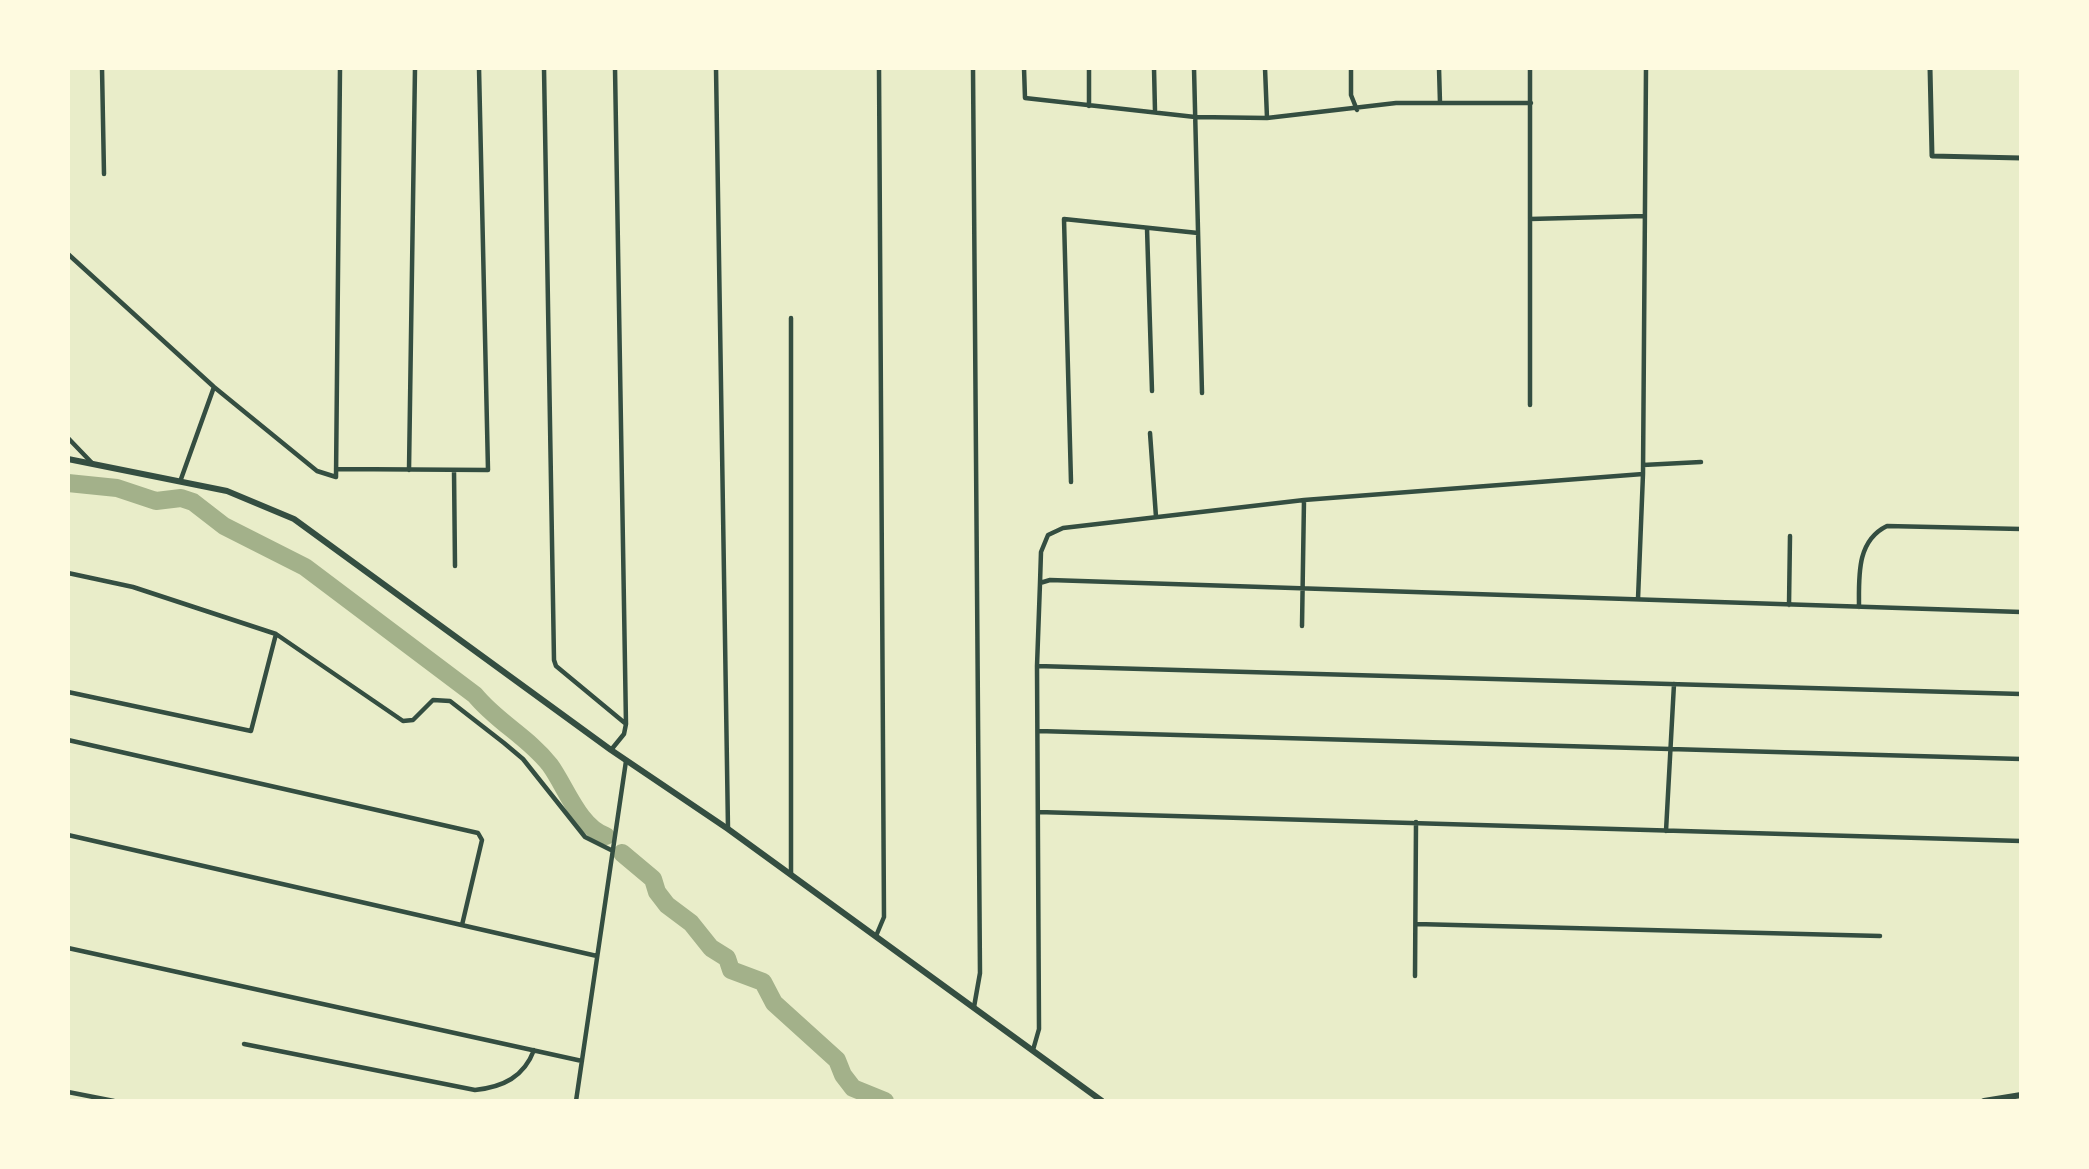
<!DOCTYPE html>
<style>
body{margin:0}
#map{position:relative;width:2089px;height:1169px;overflow:hidden;background:#e9edc9;font-family:Arial,sans-serif}
canvas{display:block}
.frame{position:absolute;inset:0;border:70px solid #fefae0;pointer-events:none}
</style>
<div id="map">
<canvas width="2089" height="1169"></canvas>
<div class="frame"></div>
</div>
<script>
const c = document.querySelector('canvas').getContext('2d');
c.lineJoin = 'round';
function strokePath(path, color, width, dash) {
  c.strokeStyle = color;
  c.lineWidth = width;
  c.lineCap = dash ? 'butt' : 'round';
  c.setLineDash(dash || []);
  c.stroke(path);
}
const river = new Path2D(`
 M68,483L117,488L156,501L181,498L193,502L224,526L305,567L475,695C497,722 528,737 550,765C566,787 579,827 606,836
 M622,853L653,879L657,892L667,905L691,923L711,948L727,958L731,970L763,982L774,1003L837,1060L843,1075L853,1088L885,1101`);
const minor = new Path2D(`
 M102,68L104,174
 M544,68L554,660L556,666L626,724
 M716,68L728,828
 M973,68L980,973L974,1007
 M1024,68L1025,98L1195,117L1267,118L1396,103H1531
 M1089,68V106
 M1154,68L1155,111
 M1194,68L1202,393
 M1265,68L1267,118
 M1351,68V95L1357,110
 M1439,68L1440,103
 M1530,219L1645,216
 M1147,228L1152,391
 M68,254L214,387L317,471L336,477L340,68
 M791,318V875
 M1530,405V68
 M1150,433L1156,517
 M68,438L92,463
 M1643,465L1701,462
 M336,469L488,470L479,68
 M409,470L415,68
 M454,470L455,566
 M181,479L214,387
 M1071,482L1064,219L1198,233
 M68,573L133,587L276,634L403,721L413,720L433,700L450,701L504,743L523,759L585,837L611,850
 M1040,583L1041,552L1048,535L1063,528L1304,500L1643,474
 M1638,599L1643,474L1646,68
 M1789,605L1790,536
 M1859,607C1859,577 1856,541 1887,526L2021,529
 M1302,626L1304,500
 M1037,666L2021,694
 M68,692L251,731L276,634
 M1038,731L2021,759
 M68,740L478,833L482,840L462,925
 M611,750L624,734L626,724L615,68
 M1038,812L2021,841
 M1666,831L1674,684
 M68,835L597,956
 M1416,924L1880,936
 M876,936L884,917L879,68
 M68,948L582,1061
 M1415,976L1416,822
 M244,1044L475,1090C503,1087 524,1077 534,1050
 M1033,1050L1039,1029L1037,666L1040,583L1050,580L2021,612
 M68,1092L114,1101
 M576,1101L626,761`);
const tertiary = new Path2D(`
 M1930,68L1932,156L2021,158`);
const secondary = new Path2D(`
 M68,459L227,491L294,519L611,750L728,829L1102,1101
 M1984,1101L2021,1095`);
strokePath(river, '#a3b18a', 18);
strokePath(minor, '#344e41', 4.5);
strokePath(tertiary, '#344e41', 5);
strokePath(secondary, '#344e41', 6);
</script>
